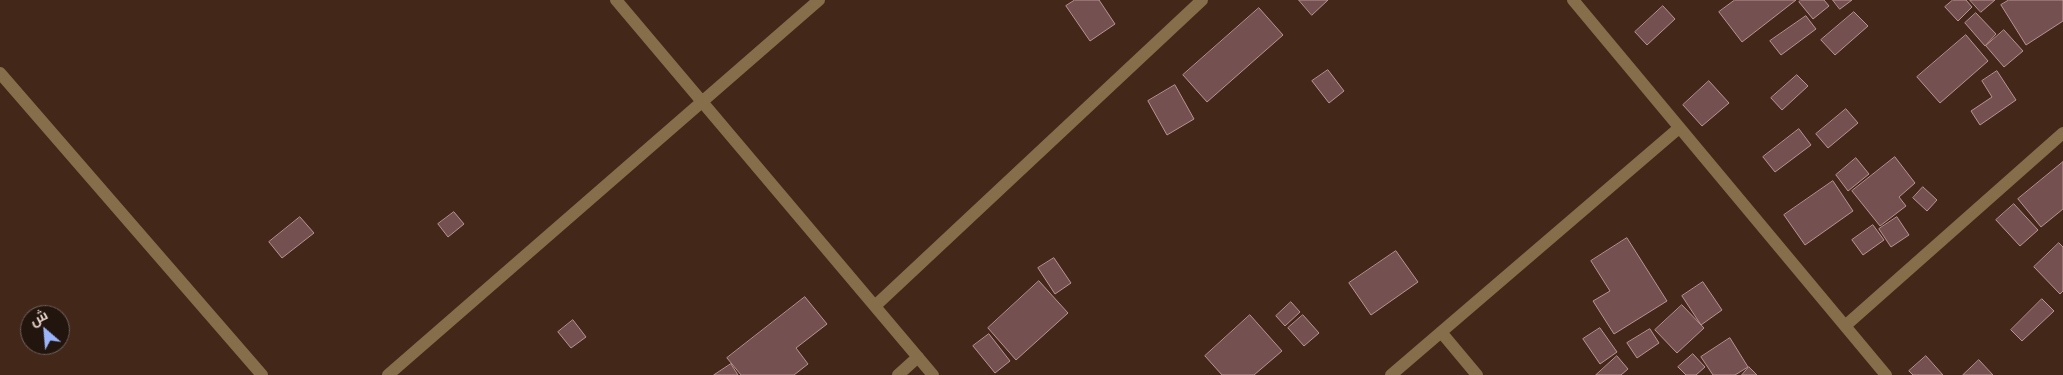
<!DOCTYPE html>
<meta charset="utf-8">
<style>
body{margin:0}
#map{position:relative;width:2063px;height:375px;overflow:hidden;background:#43281a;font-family:"PT Sans",Cairo,sans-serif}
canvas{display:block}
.north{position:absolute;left:20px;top:305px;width:50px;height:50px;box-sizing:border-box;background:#21150e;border:1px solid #6f6159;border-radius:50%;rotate:333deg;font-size:14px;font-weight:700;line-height:20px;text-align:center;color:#e4d2c9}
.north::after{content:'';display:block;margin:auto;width:18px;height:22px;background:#9ab5fd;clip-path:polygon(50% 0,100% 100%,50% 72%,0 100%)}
</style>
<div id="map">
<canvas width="2063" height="375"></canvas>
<div class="north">ش</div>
</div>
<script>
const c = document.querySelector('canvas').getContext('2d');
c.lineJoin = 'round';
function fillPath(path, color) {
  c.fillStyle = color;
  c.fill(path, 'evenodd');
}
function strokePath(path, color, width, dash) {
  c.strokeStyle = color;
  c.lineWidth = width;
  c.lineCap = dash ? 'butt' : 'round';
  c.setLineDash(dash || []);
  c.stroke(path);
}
const building = new Path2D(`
 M1075,0H1099L1115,24L1090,41L1066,6Z
 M1299,0H1328L1312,15Z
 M1735,0H1796L1742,42L1719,12Z
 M1801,0H1824L1829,6L1813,19L1799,2Z
 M1833,0H1852L1840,9Z
 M1953,0H1966L1972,7L1958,21L1945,7Z
 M1970,0H1995L1981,12Z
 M2009,0H2063V21L2026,45L2001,5Z
 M1663,6L1675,19L1647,45L1635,32Z
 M1259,8L1283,35L1207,102L1183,75Z
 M1854,12L1868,26L1835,55L1821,40Z
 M1976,13L1996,34L1985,46L1965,23Z
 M1806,16L1816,29L1781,55L1770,41Z
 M2004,30L2023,51L2004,67L1986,46Z
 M1966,35L1988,61L1940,103L1917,77Z
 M1328,70L1344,91L1329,103L1312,81Z
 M1997,71L2016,100L1980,125L1971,111L1992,97L1982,81Z
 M1797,75L1808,86L1782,110L1771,98Z
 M1709,81L1729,103L1702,126L1683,105Z
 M1175,85L1194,119L1167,135L1148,101Z
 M1846,109L1858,123L1828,148L1816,134Z
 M1799,129L1811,145L1775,172L1763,157Z
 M1895,157L1915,183L1899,197L1906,206L1880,226L1852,191Z
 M1856,158L1869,174L1848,191L1836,175Z
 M2063,162V209L2041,227L2018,199Z
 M1833,181L1853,211L1805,245L1784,215Z
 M1923,187L1937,200L1927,211L1913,198Z
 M2014,204L2038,230L2020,246L1996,220Z
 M454,212L464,224L448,237L438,224Z
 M300,217L314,233L282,258L269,242Z
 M1897,217L1909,235L1891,247L1879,229Z
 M1873,225L1884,240L1863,255L1852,240Z
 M1627,238L1667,301L1614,334L1593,301L1610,291L1591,261Z
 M2059,243L2063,247V291L2060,294L2034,267Z
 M1396,251L1418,282L1371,315L1349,283Z
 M1054,258L1071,283L1055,294L1038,268Z
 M1039,281L1068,313L1016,360L988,328Z
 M1703,282L1722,310L1701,325L1682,296Z
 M805,297L827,324L796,348L808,364L794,375H741L727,358Z
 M2042,299L2054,311L2022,341L2011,330Z
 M1291,302L1300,312L1285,326L1276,316Z
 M1682,305L1704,328L1677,353L1655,330Z
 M1250,315L1282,351L1254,375H1222L1205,356Z
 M1303,315L1319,333L1304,346L1288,328Z
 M573,320L586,337L571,348L558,332Z
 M1600,328L1617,352L1600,364L1583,339Z
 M1650,329L1659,343L1637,358L1627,343Z
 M989,334L1010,361L995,373L973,346Z
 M1730,338L1748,367L1735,375H1713L1701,357Z
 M1693,354L1705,367L1696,375H1686L1678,367Z
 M1617,356L1628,369L1621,375H1596Z
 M1926,356L1943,375H1913L1909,371Z
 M1979,360L1993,375H1963Z
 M731,364L738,375H714Z
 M1749,367L1757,375H1742Z`);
const minor = new Path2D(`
 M616,0L933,375
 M1573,0L1886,375
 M0,73L262,375
 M875,306L1202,0
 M1845,326L2063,133
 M1441,332L1477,375
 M388,375L819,0
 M898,375L918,357
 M1391,375L1679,128`);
fillPath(building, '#745150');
strokePath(building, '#b99291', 1);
strokePath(minor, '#876e4a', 12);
</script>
